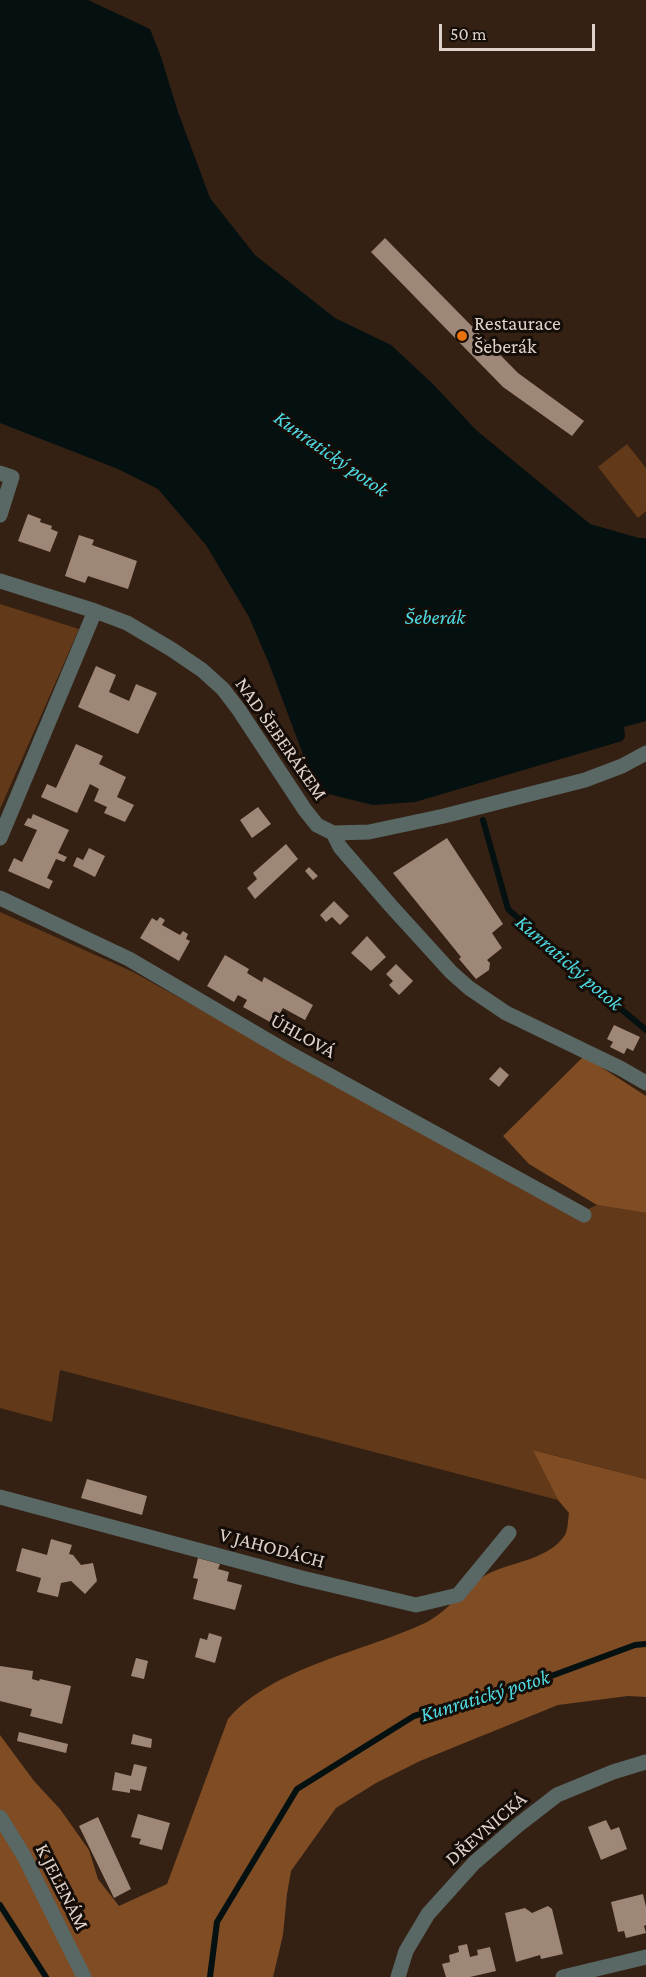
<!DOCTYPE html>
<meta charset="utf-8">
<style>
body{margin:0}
#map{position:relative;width:646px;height:1977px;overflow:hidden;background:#342113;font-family:"Crimson Pro",serif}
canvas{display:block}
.scale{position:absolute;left:439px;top:24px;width:156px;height:27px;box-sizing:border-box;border:3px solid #dfd2ca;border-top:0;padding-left:8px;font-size:18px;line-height:21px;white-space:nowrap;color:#dfd2ca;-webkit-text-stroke:4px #150d07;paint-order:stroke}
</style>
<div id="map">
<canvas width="646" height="1977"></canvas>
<div class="scale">50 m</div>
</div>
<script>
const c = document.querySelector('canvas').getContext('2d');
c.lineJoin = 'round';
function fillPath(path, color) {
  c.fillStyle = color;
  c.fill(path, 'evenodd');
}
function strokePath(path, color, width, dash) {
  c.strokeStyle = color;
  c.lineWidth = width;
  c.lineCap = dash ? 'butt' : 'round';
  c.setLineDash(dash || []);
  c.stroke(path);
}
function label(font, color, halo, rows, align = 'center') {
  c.font = font + ' "Crimson Pro",serif';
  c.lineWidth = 6;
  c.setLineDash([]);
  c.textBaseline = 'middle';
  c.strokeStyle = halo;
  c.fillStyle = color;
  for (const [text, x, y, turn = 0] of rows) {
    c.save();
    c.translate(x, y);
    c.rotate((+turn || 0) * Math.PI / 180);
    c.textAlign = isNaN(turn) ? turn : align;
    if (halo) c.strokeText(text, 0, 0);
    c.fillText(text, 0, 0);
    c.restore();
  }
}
const green = new Path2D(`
 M627,444L646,468V511L638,518L598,467Z
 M0,604L79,629L0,809Z
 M0,912L133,972L573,1216L597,1205L646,1213V1479L534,1450L558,1500L60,1370L52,1422L0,1408Z`);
const forest = new Path2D(`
 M584,1056L646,1096V1213L597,1205L529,1164L503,1136Z
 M533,1450L646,1479V1697L628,1696L558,1705L420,1761L376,1783L336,1808L291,1871L287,1894L283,1935L273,1977H0V1735L34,1781L60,1809L89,1850L98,1879L119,1906L167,1884L228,1719C274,1666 365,1652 427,1622C450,1610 469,1582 492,1572C516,1561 549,1559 565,1535C568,1530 568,1519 569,1513L558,1500Z`);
const water = new Path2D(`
 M0,0H88L150,29L161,57L178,112L210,198L255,255L335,318L391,345L433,384L476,430L590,524L639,538H646V721L624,727L625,737L622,741L415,802L373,805L324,793L311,776L270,666L249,617L206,545L158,489L118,469L0,423Z`);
const stream = new Path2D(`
 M483,820L508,909L586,980L646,1030
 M0,1905L46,1977
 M210,1977L217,1922L297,1789L414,1716L535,1682L635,1645L646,1644`);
const building = new Path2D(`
 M385,238L518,373L584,421L572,436L503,387L371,252Z
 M28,514L41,519L40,522L52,526L51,529L58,532L50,552L18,541Z
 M79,535L94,540L92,545L137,561L128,589L88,576L85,583L65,576Z
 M96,666L116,675L109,692L129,701L136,684L157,693L138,734L78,707Z
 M76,744L103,756L99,764L126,777L117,797L134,805L125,822L104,813L107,807L94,801L99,789L90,784L77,813L41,797L47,784L56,788Z
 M258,807L271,824L252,838L240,820Z
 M33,814L69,830L58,853L67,857L64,862L56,859L47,878L53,881L49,889L8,871L14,858L22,862L37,830L24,825L28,818L31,819Z
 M447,838L503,924L492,933L502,948L487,960L490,963L489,970L476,979L459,959L461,957L393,873Z
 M286,844L298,859L255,899L247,888L257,879L253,873Z
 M89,848L105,856L95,877L73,866L77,857L83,860Z
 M309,867L318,876L313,880L305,871Z
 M334,901L349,916L340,925L332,917L326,922L320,915Z
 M160,917L165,920L162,925L180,935L183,931L188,934L186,939L190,941L179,961L140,938L152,918L157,921Z
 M367,936L386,957L371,971L351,953Z
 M225,955L249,969L247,973L262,982L264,977L313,1005L305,1020L283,1008L279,1015L284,1019L279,1027L243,1007L247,1000L238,995L234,1002L207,986Z
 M396,964L413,981L399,995L389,985L393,981L386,974Z
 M614,1025L640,1037L633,1051L627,1048L624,1054L610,1047L613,1042L607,1039Z
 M500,1067L509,1075L499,1087L489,1079Z
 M87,1479L147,1496L142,1515L81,1498Z
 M51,1539L72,1545L69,1554L73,1555L81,1565L93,1563L97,1581L85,1594L71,1581L61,1583L58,1597L37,1592L41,1578L16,1571L22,1548L47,1555Z
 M198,1558L220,1564L218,1569L229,1572L227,1581L242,1585L235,1610L193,1599L198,1579L193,1578Z
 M209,1633L222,1637L215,1663L195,1657L200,1638L207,1640Z
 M136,1658L148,1661L144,1679L131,1676Z
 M0,1666L33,1671L32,1679L39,1681L40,1679L71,1686L62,1724L30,1716L32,1709L0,1701Z
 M19,1732L68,1744L66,1753L17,1741Z
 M133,1734L152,1739L151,1748L131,1744Z
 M134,1764L147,1767L141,1791L130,1789V1793L112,1790L115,1772L131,1776Z
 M138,1814L170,1823L162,1850L139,1844L141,1839L131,1837Z
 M98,1817L131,1889L114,1898L79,1826Z
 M606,1820L611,1830L619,1827L627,1849L601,1860L588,1827Z
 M643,1894L646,1907V1925L644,1926L646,1933L626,1938L624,1931L618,1932L611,1902Z
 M548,1906L552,1909L563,1954L541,1959L540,1955L516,1962L505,1913L525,1908L532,1913Z
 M467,1944L470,1957L478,1955L477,1950L490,1947L496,1971L470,1977H446L442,1964L450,1962L449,1955L459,1952L458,1946Z`);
const minor = new Path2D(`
 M0,473L12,477L0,515
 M0,581L95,611L127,623L171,649L202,670L223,689L239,710L305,810L317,825L333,833L369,832L444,816L585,780L622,766L646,753
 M333,833L340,847L391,906L451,972L469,988L506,1013L620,1068L646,1083
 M0,838L95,611
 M0,898L129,959L289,1053L584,1215
 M0,1497L302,1578L416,1605L458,1595L509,1533
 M0,1817L24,1856L84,1977
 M398,1977L406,1951L428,1914L474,1863L517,1826L557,1795L613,1772L646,1762
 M563,1977L646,1957`);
const markers = [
 [462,336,6,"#e8710a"]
];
const poiNames = [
 ["Restaurace",474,324],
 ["Šeberák",474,347]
];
const streetNames = [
 ["NAD ŠEBERÁKEM",281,739,55],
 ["ÚHLOVÁ",303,1036,29],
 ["V JAHODÁCH",272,1548,15],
 ["DŘEVNICKÁ",486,1829,-41],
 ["K JELENÁM",62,1887,63]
];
const waterNames = [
 ["Kunratický potok",331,454,35],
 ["Šeberák",435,618],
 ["Kunratický potok",569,963,41],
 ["Kunratický potok",485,1696,-17]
];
fillPath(green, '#623a1a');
fillPath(forest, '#7f4c24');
fillPath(water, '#051011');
strokePath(stream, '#051011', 6);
fillPath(building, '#9f8777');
strokePath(minor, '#596765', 15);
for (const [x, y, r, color] of markers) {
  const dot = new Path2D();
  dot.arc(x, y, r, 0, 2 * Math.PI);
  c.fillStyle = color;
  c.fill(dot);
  strokePath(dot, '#150d07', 2);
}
label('20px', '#dfd2ca', '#150d07', poiNames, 'left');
label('20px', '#dfd2ca', '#150d07', streetNames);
label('italic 21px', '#4edae3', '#150d07', waterNames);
</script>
